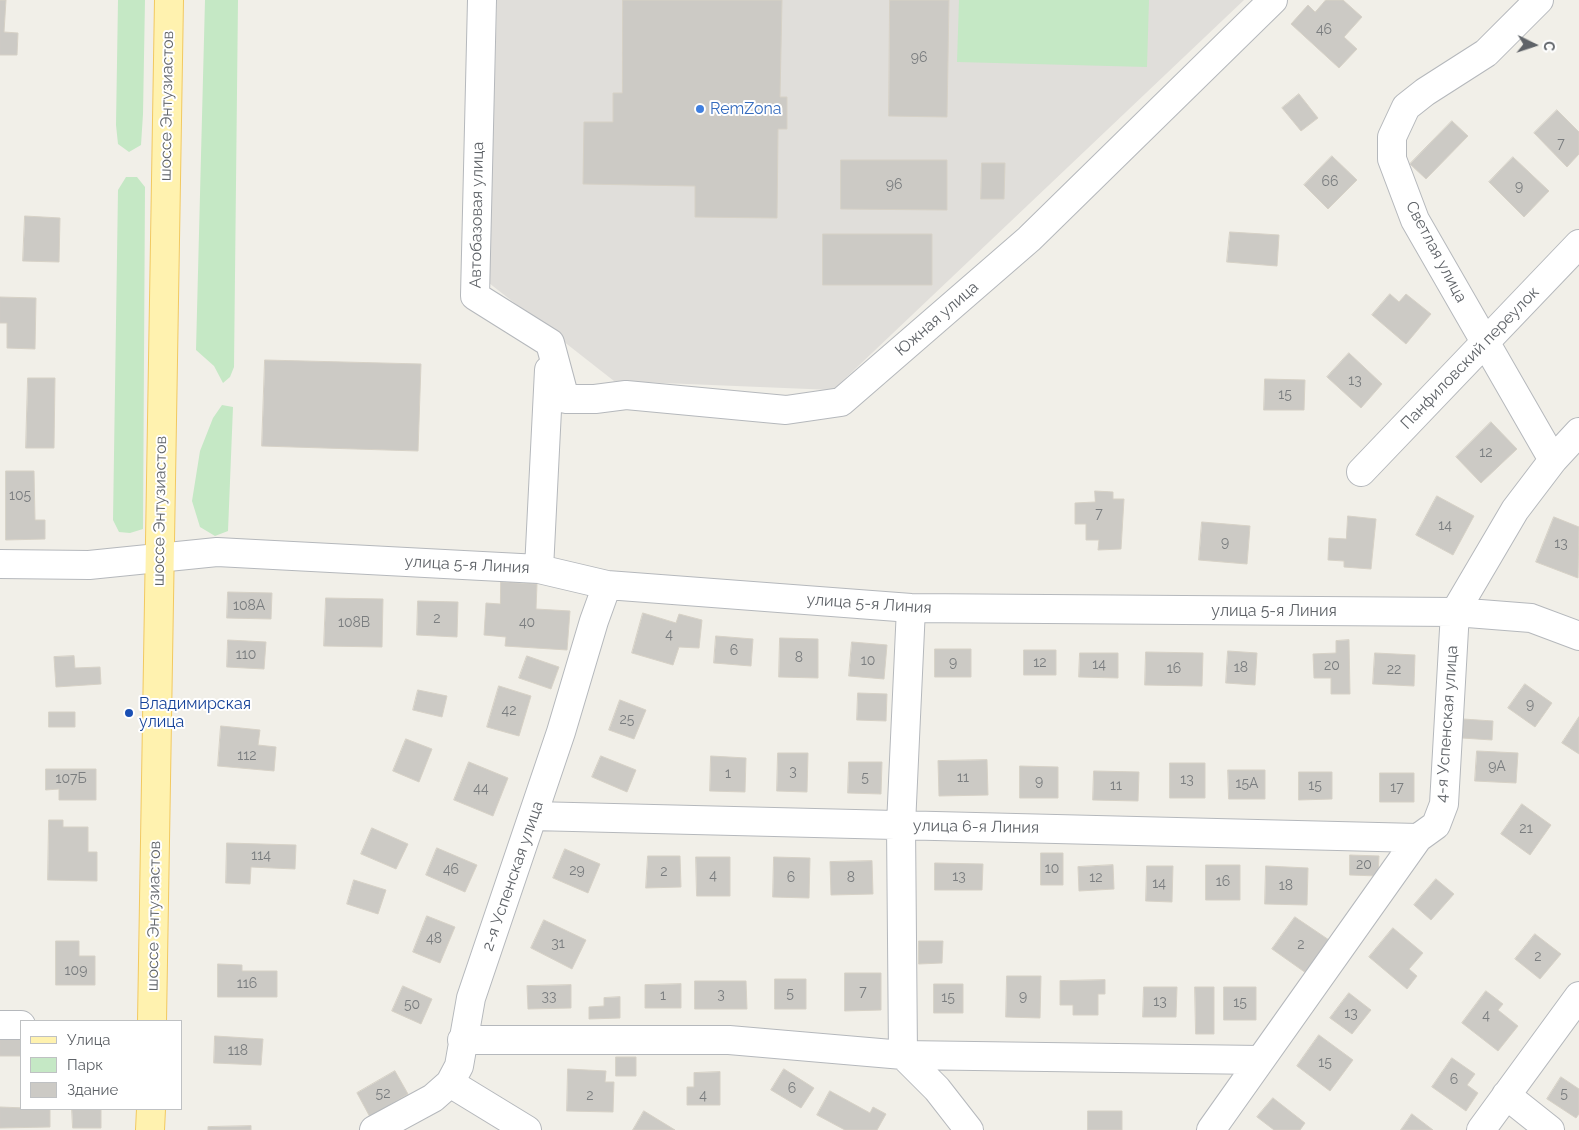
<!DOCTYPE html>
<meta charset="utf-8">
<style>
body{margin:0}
#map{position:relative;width:1579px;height:1130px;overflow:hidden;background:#f1efe8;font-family:Raleway,sans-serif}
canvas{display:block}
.legend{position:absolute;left:20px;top:1020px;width:162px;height:90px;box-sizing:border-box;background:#fff;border:1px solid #bfc1c3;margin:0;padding:6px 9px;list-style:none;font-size:15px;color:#5f6368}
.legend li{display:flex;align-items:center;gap:10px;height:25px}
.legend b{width:25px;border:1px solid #bfc1c3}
.north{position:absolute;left:1509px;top:20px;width:50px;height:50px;-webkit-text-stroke:4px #fff;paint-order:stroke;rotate:94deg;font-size:14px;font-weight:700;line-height:20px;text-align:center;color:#5f6368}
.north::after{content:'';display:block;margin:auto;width:18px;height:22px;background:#5f6368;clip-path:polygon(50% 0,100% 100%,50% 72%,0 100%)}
</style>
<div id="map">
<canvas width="1579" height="1130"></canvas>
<ul class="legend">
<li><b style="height:6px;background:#fff2af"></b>Улица</li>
<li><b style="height:14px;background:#c5e8c5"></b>Парк</li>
<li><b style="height:14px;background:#cccac5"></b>Здание</li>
</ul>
<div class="north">С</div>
</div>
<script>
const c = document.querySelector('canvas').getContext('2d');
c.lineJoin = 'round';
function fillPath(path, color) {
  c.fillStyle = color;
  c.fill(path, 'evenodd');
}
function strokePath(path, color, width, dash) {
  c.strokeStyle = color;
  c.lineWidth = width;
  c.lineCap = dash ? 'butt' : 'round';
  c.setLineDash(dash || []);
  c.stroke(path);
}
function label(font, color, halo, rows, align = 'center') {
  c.font = font + ' Raleway,sans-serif';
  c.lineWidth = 4;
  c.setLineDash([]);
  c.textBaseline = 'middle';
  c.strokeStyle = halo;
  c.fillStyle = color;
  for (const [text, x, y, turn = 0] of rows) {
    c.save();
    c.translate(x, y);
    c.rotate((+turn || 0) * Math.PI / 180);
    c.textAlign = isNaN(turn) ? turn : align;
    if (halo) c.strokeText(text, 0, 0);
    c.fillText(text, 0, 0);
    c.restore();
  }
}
const industrial = new Path2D(`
 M497,0H1244L833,390L614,381L489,283Z`);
const green = new Path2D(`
 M118,0H145L143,114L141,145L129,152L118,144L116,125Z
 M205,0H238L234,367L230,377L223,383L214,366L196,350Z
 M959,0H1149L1147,67L957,62Z
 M126,177H137L145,187L143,529L130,533L119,532L113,520L118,190Z
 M222,405L233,407L228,531L215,536L200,527L192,501L200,451L213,418Z`);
const building = new Path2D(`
 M0,0H6L4,32L18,33L17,55H0Z
 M623,0H782L780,97H787V129H778L777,218L695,217V186L583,184L584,122H613V93H622Z
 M890,0H949L947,117L889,116Z
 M1326,0H1343L1362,17L1344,37L1357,49L1339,68L1291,24L1308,5L1315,12Z
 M1299,94L1318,118L1301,131L1282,108Z
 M1557,110L1579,132V154L1567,167L1534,133Z
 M1452,121L1468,136L1426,179L1410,164Z
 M1332,156L1357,180L1328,209L1304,185Z
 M1513,157L1549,191L1524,217L1489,182Z
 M841,160H947V210L841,209Z
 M982,163H1005L1004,199H981Z
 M25,216L60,218L59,262L23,261Z
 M1230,232L1279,235L1277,266L1227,262Z
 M823,234H932V285H823Z
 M1390,294L1399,302L1406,294L1431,314L1406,344L1372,315Z
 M0,297L36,298L35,349L7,348V323H0Z
 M1349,353L1382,384L1361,408L1327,377Z
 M265,360L421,364L418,451L262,446Z
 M28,378H55L54,448H26Z
 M1265,379L1305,380L1304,410H1264Z
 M1491,422L1517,449L1481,483L1456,457Z
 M6,471H34L35,520H45V539L6,540Z
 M1095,491L1113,492V499H1124L1121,549L1098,550L1099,540H1086V524H1075V503L1095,502Z
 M1437,496L1474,516L1453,555L1416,535Z
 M1348,516L1376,519L1371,569L1344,567V561L1328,560L1329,538L1346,539Z
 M1554,517L1579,527L1578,578L1536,562Z
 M1202,522L1250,526L1247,564L1199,560Z
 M501,582L537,584L536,609L570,611L567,650L505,646L506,637L484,635L486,603L500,604Z
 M228,592L272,593L271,619L227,618Z
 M326,598L383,599L382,647L324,646Z
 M418,601L458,602L457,637L417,635Z
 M643,613L676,623L679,614L702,620L699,648L679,647L673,665L632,653Z
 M716,636L753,639L751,666L714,663Z
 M780,638L818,639V678L779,677Z
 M228,640L266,642L264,669L227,667Z
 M1349,640L1350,694H1331V678H1314L1313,654L1336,653V641Z
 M852,642L887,645L884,679L849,676Z
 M935,649H971V677H935Z
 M1024,650H1056V675H1024Z
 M1228,651L1257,653L1255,685L1226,683Z
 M1146,652L1203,653L1202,686L1145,685Z
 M1080,653H1118V678L1079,677Z
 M1375,653L1415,655L1414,686L1373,684Z
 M74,656L75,668L100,667L101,684L56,687L54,657Z
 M527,656L559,667L551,689L519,678Z
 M1525,684L1552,703L1535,727L1508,708Z
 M499,686L531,696L519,736L487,727Z
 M418,690L447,696L442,717L413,710Z
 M858,693L887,694L886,721L857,720Z
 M620,700L646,710L634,739L609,730Z
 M49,712H75V727H49Z
 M1579,717V754L1562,743Z
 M1463,719L1493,721L1492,740L1462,738Z
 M221,726L260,730L258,745L276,747L274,771L218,766Z
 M406,739L432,749L419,782L393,771Z
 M1477,751L1518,753L1516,783L1475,781Z
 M778,753H808L807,792L777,791Z
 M601,756L636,770L627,792L592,777Z
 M711,756L746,758L745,792L710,791Z
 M987,760L988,795L939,796L938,761Z
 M469,762L508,778L493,816L454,800Z
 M849,762H882L881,794L848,793Z
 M1170,763H1205V798H1170Z
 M1020,766L1058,767V798H1020Z
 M46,769H96V800H59V789L46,790Z
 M1228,770H1265V799H1229Z
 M1094,771L1139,772L1138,801L1093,800Z
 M1299,772H1332V799L1299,800Z
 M1380,773H1414V802H1380Z
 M1522,804L1551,825L1530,855L1501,834Z
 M49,820H63V827H88V852H97V881L48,880Z
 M372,828L408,844L396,869L361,854Z
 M227,843L296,845L295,869L251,867L250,884L226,883Z
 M437,848L477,865L465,892L426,875Z
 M565,849L600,864L588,893L553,878Z
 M1041,853H1063V885H1041Z
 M1350,855L1379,856L1378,876L1350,875Z
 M648,856H680L681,887L646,888Z
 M696,857H730V896H697Z
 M774,857L810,858L809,898L773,897Z
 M872,861L873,894L831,895L830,862Z
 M935,863L983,864L982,890H935Z
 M1113,865L1114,889L1079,891L1078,867Z
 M1206,865H1240V900H1206Z
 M1147,866H1173L1172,902L1146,901Z
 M1266,866L1308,868L1307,905L1265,904Z
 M1436,879L1454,894L1431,920L1414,905Z
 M354,880L386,890L378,914L347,904Z
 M427,916L455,927L440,963L413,952Z
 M1295,917L1329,940L1306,973L1272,949Z
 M544,920L586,940L572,969L531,948Z
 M1393,928L1423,953L1409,969L1417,976L1407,989L1369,957Z
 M1535,934L1561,954L1540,979L1515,959Z
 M56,941H79V956H95V985H56Z
 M919,941H943L942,963L919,964Z
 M218,964L242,965V971H277V997H218Z
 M845,973H881V1010L845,1011Z
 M1007,976H1041L1040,1018L1006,1017Z
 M775,979H806V1009H775Z
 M1105,980V994H1098V1015H1073V1005H1060V981Z
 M695,981H746L747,1009H695Z
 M681,984V1008H645V985Z
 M934,984H963V1013H934Z
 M571,985V1008L528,1009L527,986Z
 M403,986L432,999L421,1024L392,1011Z
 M1144,987H1177L1176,1017H1143Z
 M1195,987H1214V1034H1196Z
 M1224,987H1256V1020H1224Z
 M1486,991L1503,1004L1498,1010L1518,1026L1498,1051L1462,1023Z
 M1349,993L1371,1010L1352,1034L1330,1018Z
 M620,997V1018L589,1019V1007L604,1006V998Z
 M1319,1035L1353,1060L1330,1091L1297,1066Z
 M215,1036L263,1039L261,1065L214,1063Z
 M0,1039H21V1056H0Z
 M616,1057H636V1076H616Z
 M1452,1058L1475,1074L1467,1085L1478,1093L1466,1111L1432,1087Z
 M568,1069L606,1071L605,1082H614L613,1112L567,1111Z
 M784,1069L814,1088L801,1108L771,1090Z
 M395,1071L408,1094L370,1117L357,1093Z
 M720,1072V1105H687V1087H694V1073Z
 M1561,1077L1579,1089V1114L1576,1118L1547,1099Z
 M830,1091L870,1113L873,1107L886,1114L877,1130H845L817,1115Z
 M1273,1098L1305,1123L1300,1130H1274L1257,1117Z
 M0,1107L50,1109V1127L0,1128Z
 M72,1109H101V1128H73Z
 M644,1111L675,1130H633Z
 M1088,1111H1122V1130H1088Z
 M1412,1114L1433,1130H1401Z
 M251,1126V1130H208V1127Z`);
const minor = new Path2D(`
 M482,0L475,296L550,343
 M1539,0L1486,53L1425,92L1406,107L1392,137V159L1415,220L1553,460
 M550,343L565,399H595L626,395L786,410L841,402L1029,239L1273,0
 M1361,472L1579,244
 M0,564L89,565L217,552L539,569L607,585L911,608L1455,612L1531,618L1579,636
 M539,569L549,370
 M911,608L901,825L903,1055L937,1089L969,1130
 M533,816L1418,838
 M0,1025H21
 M462,1040H729L903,1055L1260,1060
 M450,1083L527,1130
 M1506,1095L1550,1130
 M374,1130L433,1098L450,1083L459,1066L471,998L561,732L594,621L607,585
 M1211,1130L1418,838L1436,825L1444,804L1455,612L1515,510L1553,460L1579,432
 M1481,1130L1579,996`);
const major = new Path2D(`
 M152,1021L169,0
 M150,1130L151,1109`);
const markers = [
 [700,109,5,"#3f7fe0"],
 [129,713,5,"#1a4fb4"]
];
const numberNames = [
 ["46",1324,30],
 ["96",919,58],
 ["7",1561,144],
 ["66",1330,182],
 ["96",894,185],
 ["9",1519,187],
 ["13",1355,381],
 ["15",1285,395],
 ["12",1486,453],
 ["105",20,496],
 ["7",1099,514],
 ["14",1445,526],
 ["9",1225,543],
 ["13",1561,544],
 ["108А",249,606],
 ["2",437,619],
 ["108В",354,623],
 ["40",527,623],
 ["4",669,635],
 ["6",734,651],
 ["110",246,655],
 ["8",799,658],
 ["10",868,661],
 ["9",953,663],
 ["12",1040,663],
 ["14",1099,665],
 ["20",1332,666],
 ["18",1241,668],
 ["16",1174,669],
 ["22",1394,670],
 ["9",1530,705],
 ["42",509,711],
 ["25",627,720],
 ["112",247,756],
 ["9А",1497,767],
 ["3",793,772],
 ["1",728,774],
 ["5",865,778],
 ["11",963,778],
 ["107Б",71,779],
 ["13",1187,780],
 ["9",1039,782],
 ["15А",1247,784],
 ["11",1116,786],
 ["15",1315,786],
 ["17",1397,788],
 ["44",481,789],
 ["21",1526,829],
 ["114",261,856],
 ["20",1364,865],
 ["10",1052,869],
 ["46",451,870],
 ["29",577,871],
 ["2",664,872],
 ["4",713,876],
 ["13",959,877],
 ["6",791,878],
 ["8",851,878],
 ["12",1096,878],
 ["16",1223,882],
 ["14",1159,884],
 ["18",1286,886],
 ["48",434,939],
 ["31",558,944],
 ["2",1301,945],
 ["2",1538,957],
 ["109",76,971],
 ["116",247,984],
 ["7",863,992],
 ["5",790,994],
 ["3",721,995],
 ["1",663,996],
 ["33",549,997],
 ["9",1023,997],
 ["15",948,998],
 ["13",1160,1002],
 ["15",1240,1003],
 ["50",412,1005],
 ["13",1351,1014],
 ["4",1486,1016],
 ["118",238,1051],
 ["15",1325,1063],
 ["6",1454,1080],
 ["6",792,1089],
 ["52",383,1094],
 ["5",1564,1094],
 ["2",590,1096],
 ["4",703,1096]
];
const streetNames = [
 ["шоссе Энтузиастов",167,106,-89],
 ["Автобазовая улица",477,215,-89],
 ["Светлая улица",1436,252,62],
 ["Южная улица",937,319,-41],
 ["Панфиловский переулок",1470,358,-46],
 ["шоссе Энтузиастов",160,511,-89],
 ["улица 5-я Линия",467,565,3],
 ["улица 5-я Линия",869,604,4],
 ["улица 5-я Линия",1274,611],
 ["4-я Успенская улица",1447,724,-86],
 ["улица 6-я Линия",976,827,1],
 ["2-я Успенская улица",513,876,-71],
 ["шоссе Энтузиастов",154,916,-89]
];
const shopNames = [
 ["RemZona",710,109]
];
const transitNames = [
 ["Владимирская",139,704],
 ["улица",139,722]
];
fillPath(industrial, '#e0deda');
fillPath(green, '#c5e8c5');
fillPath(building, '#cccac5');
strokePath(building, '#d6d1c6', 1);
strokePath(minor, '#b5b8bc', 30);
strokePath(major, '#f2c960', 30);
strokePath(minor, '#fff', 28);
strokePath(major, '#fff2af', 28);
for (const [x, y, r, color] of markers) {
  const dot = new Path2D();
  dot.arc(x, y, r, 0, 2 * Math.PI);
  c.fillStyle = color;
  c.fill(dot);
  strokePath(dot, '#fff', 2);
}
label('14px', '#7a7d7f', null, numberNames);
label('16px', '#5f6368', '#fff', streetNames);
label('16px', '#366cbe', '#fff', shopNames, 'left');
label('16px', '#164399', '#fff', transitNames, 'left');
</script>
